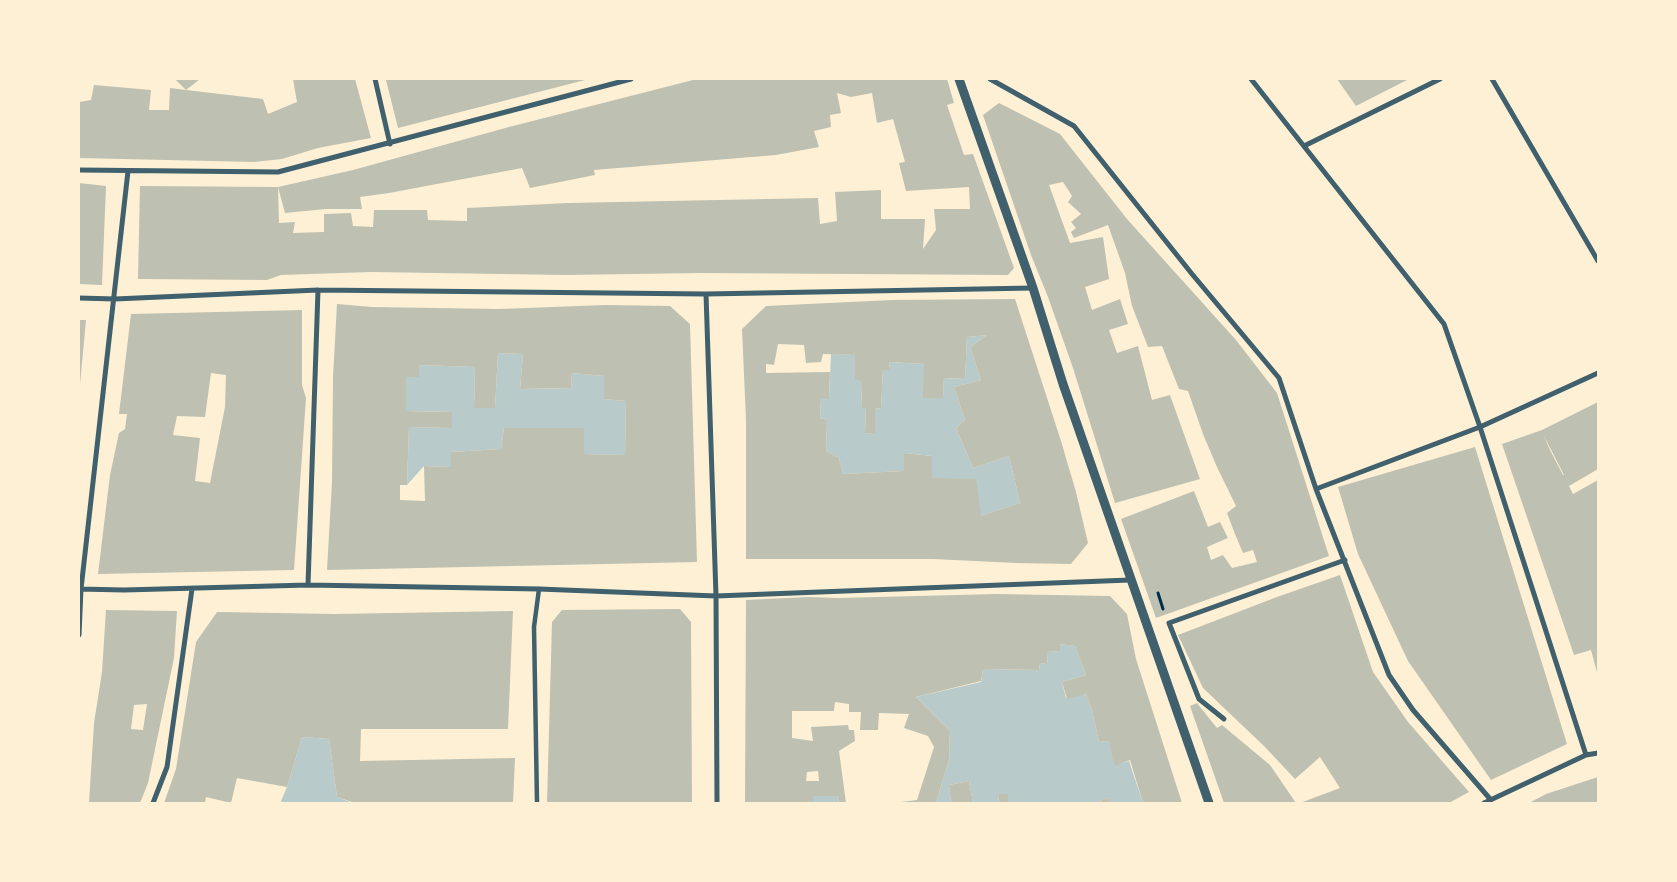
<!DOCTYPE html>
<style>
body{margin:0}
#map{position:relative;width:1677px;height:882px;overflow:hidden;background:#fdf0d5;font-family:Ubuntu,sans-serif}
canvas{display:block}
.frame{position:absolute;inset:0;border:80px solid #fdf0d5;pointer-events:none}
</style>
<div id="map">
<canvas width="1677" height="882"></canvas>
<div class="frame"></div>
</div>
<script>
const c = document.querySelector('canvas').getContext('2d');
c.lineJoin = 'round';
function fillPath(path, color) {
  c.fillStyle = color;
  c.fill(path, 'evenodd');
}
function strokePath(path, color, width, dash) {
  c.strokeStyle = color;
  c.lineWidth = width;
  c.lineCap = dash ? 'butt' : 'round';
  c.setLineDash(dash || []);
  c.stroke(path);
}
const green = new Path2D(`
 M987,335L970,347L981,380L954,387L965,420L956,428L973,468L1009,456L1020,503L981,516L932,478V456L904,453V471L843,474L839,458L826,451L827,420L820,418L821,398H829L831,354L855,355L861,381L862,407L866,408L865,433L875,434V409L881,408L883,370H890L889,362L924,364L943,398L944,378L965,379L967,337Z
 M498,353L523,354L520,389L571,388L572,373L604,376V399L626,401L625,455L584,454L583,428H504L501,449L451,452V467L424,466L407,485L409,427L452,428V412L406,411V377L419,376V365L475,367L474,408H495Z
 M1060,644L1075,646L1086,675L1062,682L1066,698L1086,694L1092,710L1099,742L1109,741L1115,765L1129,761L1143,803H1110L1108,798L1100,801L1101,803H1009L1007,794H998L999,803H973L969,781L949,785L951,803H936L949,760L950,731L916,697L981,682L983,669L1039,670L1040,663L1047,664L1048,652L1059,651Z
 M302,737L329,739L337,797L353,803H282L281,801L287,787Z
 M813,796H838L839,803H813Z`);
const building = new Path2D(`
 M175,79H200L186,90L263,99L268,114L297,102L293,79H355L371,138L318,148L282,159L254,162L79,158V102L91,100L94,85L151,90L149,110H169L170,88L186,90Z
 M392,79H589L398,128L386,80Z
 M697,79H947L954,103L947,105L964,155L973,154L1014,268L1008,275L701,273L566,275L371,272L281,275L267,280L138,279L140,186L278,187L353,170L509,127ZM837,93L851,97L872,93L877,123L893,119L905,162L899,163L906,191L969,187L970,209H934L936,230L923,249L925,219H881V190L835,192L837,221L820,224L818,198L568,203L467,208V221L428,220L427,210H374L373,227L353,226L351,213L324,214V232L293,233L295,222L279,223L278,187L285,213L326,209H362L360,197L389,193L522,168L530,188L595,175L594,170L776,155L819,147L814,131L831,127L830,115L841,113Z
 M1337,79H1409L1356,106Z
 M999,103L1060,134L1127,219L1236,340L1277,393L1329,556L1156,618L1121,519L1194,491L1208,527L1220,522L1228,538L1207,547L1211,560L1223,555L1232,568L1257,562L1253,550L1243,553L1235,534L1227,513L1236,506L1217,467L1203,434L1188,391L1179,389L1162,346L1148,347L1132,306L1125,273L1108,225L1074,238L1071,232L1076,228L1071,222L1081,214L1068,202L1072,196L1063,182L1049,185L1070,243L1103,237L1109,279L1085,287L1092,310L1120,299L1128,324L1109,330L1117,353L1138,346L1152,400L1170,395L1200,479L1115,503L1073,368L1048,297L1031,255L983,115Z
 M79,183L106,186L102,285L79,284Z
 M1015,299L1061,441L1076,492L1088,543L1071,564L1016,563L933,559H746V420L742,329L766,306L892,300ZM987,335L970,347L981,380L954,387L965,420L956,428L973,468L1009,456L1020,503L981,516L976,479L932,478V456L904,453V471L843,474L839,458L826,451L827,420L820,418L821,398L829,399L830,372L766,373V364L774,365L778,344L804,345L806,363L821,362L823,354L855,355V379L861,381L862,408H866L865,433L875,434V409L881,408L883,370H890L889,362L924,364L923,398H943L944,378L965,379L967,337Z
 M337,304L372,307L499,309L606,305L670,306L690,324L697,562L327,570L332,482L333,377ZM498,353L523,354L520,389L571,388L572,373L604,376V399L626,401L625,455L584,454V428H504L501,449L451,452V467L424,466L425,501L400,500V485H407L409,427L452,428V412L406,411V377H419V365L475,367L474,408H495Z
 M302,310V385L306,398L294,570L98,574L110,475L119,433L125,429L127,414H119L131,314ZM211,373L226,375L225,407L210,483L195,481L200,438L173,435L177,416L205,417Z
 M79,320H86L80,384H79Z
 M1598,402V469L1569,486L1573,494L1598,480V676L1591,650L1574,655L1502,444L1542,430ZM1543,434L1564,475H1563L1550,450Z
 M1475,447L1567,744L1491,780L1408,661L1358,554L1338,487Z
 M1340,575L1373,672L1408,722L1469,792L1449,803H1300L1340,788L1320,757L1295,779L1264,746L1203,688L1178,635L1277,597Z
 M997,594L1110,596L1127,614L1136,659L1182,803H1143L1130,760L1115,766L1112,756L1109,741L1099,742L1092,710L1086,694L1067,699L1062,682L1086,675L1075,646L1060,644V651L1048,652L1047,664L1040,663L1039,670L983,669L981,681L916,697L950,731L949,760L936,803H901V802L917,800L934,747L928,736L904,728L909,714L879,713L878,730H860L861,712H849V704L835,702L834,711H792V738L813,741L811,727L848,725L849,730H854L855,741L839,751L846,803H839L838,796H813V803H745L746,600L808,597L838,598ZM818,771L819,781H806L807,772Z
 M680,609L691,622L692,803H547L552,622L562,610Z
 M106,610L177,611L174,658L148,783L140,803H89L94,723L102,672ZM147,704L143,730L131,729L134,705Z
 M513,611L508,729H361L360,761L515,758L513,803H355L337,797L329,739L302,737L287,787L237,778L231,803L206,797L205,803H164L176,769L196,642L217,612L335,614Z
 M1197,703L1217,728L1222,725L1270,765L1296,803H1224L1190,706Z
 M1598,777V803H1529L1546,794Z
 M969,781L973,803H951L949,785Z
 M998,794H1008L1009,803H999Z
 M1108,798L1110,803H1101L1100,801Z`);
const path = new Path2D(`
 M1158,593L1163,609`);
const pedestrian = new Path2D(`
 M537,803L534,627L539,589`);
const minor = new Path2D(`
 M375,79L390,144
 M990,79L1074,126L1192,274L1279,378L1316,489L1389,675L1413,710L1491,800
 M1251,79L1444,324L1480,427L1586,755
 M1492,79L1598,261
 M1304,146L1440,79
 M79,170L278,172L631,79
 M706,294L716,596L717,803
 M79,298L115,299L318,290L706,294L1033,288
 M1316,489L1480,427L1598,373
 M308,585L318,290
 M79,589L124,590L308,585L539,589L716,596L1130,580
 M79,635L81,589L128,171
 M1224,719L1199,699L1169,623L1345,560
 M153,803L167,767L192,589
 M1484,803L1586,755L1598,753`);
const tertiary = new Path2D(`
 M959,79L1033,288L1063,384L1209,803`);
fillPath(green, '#b9caca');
fillPath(building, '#bec0b2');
strokePath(path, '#003049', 3);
strokePath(pedestrian, '#3f606c', 4.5);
strokePath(minor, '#3f606c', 5);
strokePath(tertiary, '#3f606c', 9);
</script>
